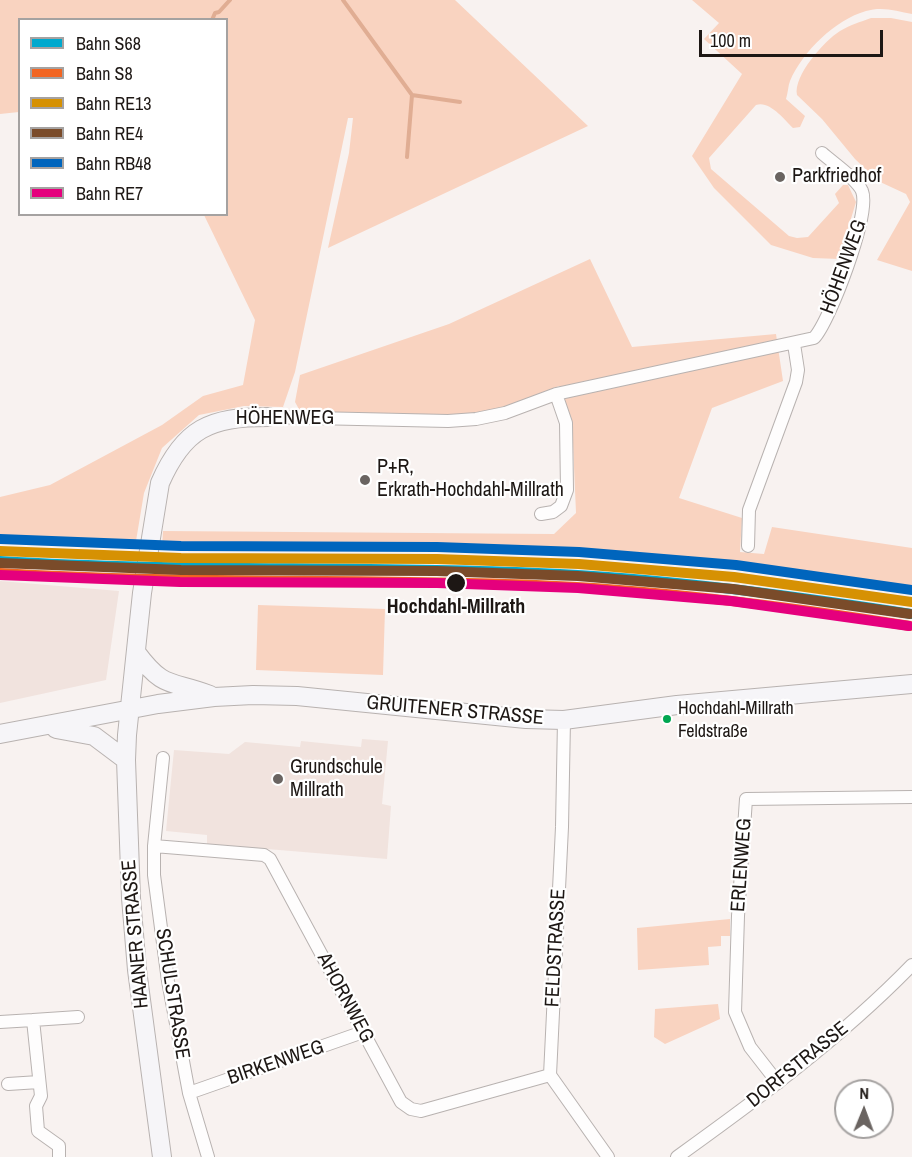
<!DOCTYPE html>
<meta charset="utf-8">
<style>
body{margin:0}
#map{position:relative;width:912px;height:1157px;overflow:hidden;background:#f8f2f0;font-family:"Archivo Narrow",sans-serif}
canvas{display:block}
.legend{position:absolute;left:18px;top:18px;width:210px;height:198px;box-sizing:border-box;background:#fff;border:2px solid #a5a2a1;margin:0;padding:8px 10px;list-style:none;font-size:18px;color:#1d1714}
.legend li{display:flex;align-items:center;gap:12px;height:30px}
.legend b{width:30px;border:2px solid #a5a2a1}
.north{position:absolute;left:834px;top:1079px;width:60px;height:60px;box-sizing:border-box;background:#fff;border:2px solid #a5a2a1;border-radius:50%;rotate:1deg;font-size:16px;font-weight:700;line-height:24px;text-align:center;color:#1d1714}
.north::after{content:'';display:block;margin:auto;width:21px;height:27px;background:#6a6461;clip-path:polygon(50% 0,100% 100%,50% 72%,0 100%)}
.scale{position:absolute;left:699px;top:30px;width:184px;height:27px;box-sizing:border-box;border:3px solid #1d1714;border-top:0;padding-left:8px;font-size:18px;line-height:21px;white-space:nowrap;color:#1d1714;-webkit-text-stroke:4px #fff;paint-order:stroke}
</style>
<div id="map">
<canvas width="912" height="1157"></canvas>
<ul class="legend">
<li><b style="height:8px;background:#00a9ce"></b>Bahn S68</li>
<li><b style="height:8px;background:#f26522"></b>Bahn S8</li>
<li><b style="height:8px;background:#d69103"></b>Bahn RE13</li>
<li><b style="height:8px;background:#7a4b2a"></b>Bahn RE4</li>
<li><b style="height:8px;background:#0065bd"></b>Bahn RB48</li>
<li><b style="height:8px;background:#e5007d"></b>Bahn RE7</li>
</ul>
<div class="north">N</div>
<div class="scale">100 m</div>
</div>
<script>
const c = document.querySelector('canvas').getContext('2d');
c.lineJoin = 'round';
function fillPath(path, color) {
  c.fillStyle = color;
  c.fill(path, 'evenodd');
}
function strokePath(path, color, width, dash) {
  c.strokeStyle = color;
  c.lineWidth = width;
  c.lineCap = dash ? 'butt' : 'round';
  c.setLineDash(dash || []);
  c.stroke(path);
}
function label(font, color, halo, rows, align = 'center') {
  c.font = font + ' "Archivo Narrow",sans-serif';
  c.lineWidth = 4.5;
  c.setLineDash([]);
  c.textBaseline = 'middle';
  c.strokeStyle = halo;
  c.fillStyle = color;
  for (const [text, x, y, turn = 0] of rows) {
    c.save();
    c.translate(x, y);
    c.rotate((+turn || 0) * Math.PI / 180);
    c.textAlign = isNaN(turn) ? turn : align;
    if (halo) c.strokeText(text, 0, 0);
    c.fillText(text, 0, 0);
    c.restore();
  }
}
const built = new Path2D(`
 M0,581L119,591L106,680L0,703Z
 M362,739L388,741L382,804L391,806L387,859L207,844V835L166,831L174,750L229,754L245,742L300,747L301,741L361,747Z`);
const green = new Path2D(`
 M0,0H455L588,126L328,248L349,153L353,118H348L295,372L283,407L244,406L199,415L162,448L144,493L135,547L0,539V497L50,485L162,425L203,396L243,385L255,320L204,215L226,214V20H20L19,112L0,114Z
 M692,0H912V14C897,11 882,6 866,11C835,20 803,51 790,81C788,86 788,93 786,99L805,116L800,127L793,128C784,119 769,100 756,105L709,158L711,169L789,236L797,238L808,237L839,203L835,194L843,185H848L856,202L839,259L813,258L771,245L714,188L692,156L742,74L704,39L719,23Z
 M871,18H891L912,22V271L877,260L910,202L906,194L878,181L855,159L822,119L797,95C793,76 824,41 840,31C850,25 860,22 871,18Z
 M590,259L632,347L776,334L783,381L712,408L679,498L742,518L740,552L764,554L772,527L912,548V590L857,579L759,568L548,552L162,548L163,531L554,534L576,513L572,420L559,386L506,407L480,413L453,416L300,411L295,402L300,375L449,324Z
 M258,605L385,609L383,675L256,670Z
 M730,919V936H721V946L708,947L709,965L638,970L637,928Z
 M718,1004L720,1019L665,1044L654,1037L655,1009Z`);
const stream = new Path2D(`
 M343,0L412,95L460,102
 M212,20L215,13L219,12L230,0
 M407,157L412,95`);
const street = new Path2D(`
 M268,417L448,421L476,419L505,413L556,394L814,338C830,321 871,213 862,191C858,180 832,162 822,153
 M541,514L553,512L561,506L567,490L566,423L556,394
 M748,546L749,510L796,382L798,370L794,344
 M564,720L562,827L550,1075L608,1157
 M163,758L154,846V875L168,981L189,1093L208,1157
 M154,846L264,855L270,859L401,1102L411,1109L421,1111L550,1075
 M0,1022L33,1020
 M778,1083L750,1047L735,1012L738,916L746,799L912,797
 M8,1084L39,1082
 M189,1093L363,1032
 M59,1157V1146L38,1131L36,1106L41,1096L33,1020L78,1017
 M677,1157C759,1098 841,1038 912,965`);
const secondary = new Path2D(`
 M136,652C164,690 171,680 210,695
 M56,729L94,736L126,760
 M0,734L158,704L214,697L253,695L297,696L526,719L564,720L677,705L912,684
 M162,1157L137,970L131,898L126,760L127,735L142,593L160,483C184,428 210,417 268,417`);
const rail1 = new Path2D(`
 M0,561C179,572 358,565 538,573C663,578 788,595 912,614`);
const rail2 = new Path2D(`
 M0,573C179,584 358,578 536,585C662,590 786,606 910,626`);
const rail3 = new Path2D(`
 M0,551L181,558L437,559L579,564L734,577L912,602`);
const rail4 = new Path2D(`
 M0,563L181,570L437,571L578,576L733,589L910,614`);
const rail5 = new Path2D(`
 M0,539L181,546L437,547L579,552L736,565L912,590`);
const rail6 = new Path2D(`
 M0,575L180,582L437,583L578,588L731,601L909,626`);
const markers = [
 [780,177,6,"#6a6461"],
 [365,480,6,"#6a6461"],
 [456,583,10,"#1d1714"],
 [667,719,5,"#00a651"],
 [278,779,6,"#6a6461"]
];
const busNames = [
 ["Hochdahl-Millrath",678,709],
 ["Feldstraße",678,732]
];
const poiNames = [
 ["Parkfriedhof",792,177],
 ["P+R,",377,468],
 ["Erkrath-Hochdahl-Millrath",377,491],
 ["Grundschule",290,768],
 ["Millrath",290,791]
];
const streetNames = [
 ["HÖHENWEG",844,267,-70],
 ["HÖHENWEG",285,419],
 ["GRUITENER STRASSE",455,711,5],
 ["ERLENWEG",742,865,-86],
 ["HAANER STRASSE",136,934,-95],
 ["FELDSTRASSE",556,948,-87],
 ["SCHULSTRASSE",172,994,81],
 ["AHORNWEG",345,998,62],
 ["BIRKENWEG",276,1063,-19],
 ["DORFSTRASSE",798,1065,-39]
];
const stopNames = [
 ["Hochdahl-Millrath",456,608]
];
fillPath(built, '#f1e3de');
fillPath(green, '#f9d3c0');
strokePath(stream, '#e0ad93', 4);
strokePath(street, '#b8b2b0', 14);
strokePath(secondary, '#b8b2b0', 20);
strokePath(street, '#fefdfd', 12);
strokePath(secondary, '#f6f5f8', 18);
strokePath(rail1, '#00a9ce', 10);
strokePath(rail2, '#f26522', 10);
strokePath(rail3, '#d69103', 10);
strokePath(rail4, '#7a4b2a', 10);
strokePath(rail5, '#0065bd', 10);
strokePath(rail6, '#e5007d', 10);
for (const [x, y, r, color] of markers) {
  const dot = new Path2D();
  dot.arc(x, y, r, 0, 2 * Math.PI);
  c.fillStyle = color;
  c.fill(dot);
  strokePath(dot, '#fff', 2);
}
label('18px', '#1d1714', '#fff', busNames, 'left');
label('20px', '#1d1714', '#fff', poiNames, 'left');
label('20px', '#1d1714', '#fff', streetNames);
label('bold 20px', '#1d1714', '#fff', stopNames);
</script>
